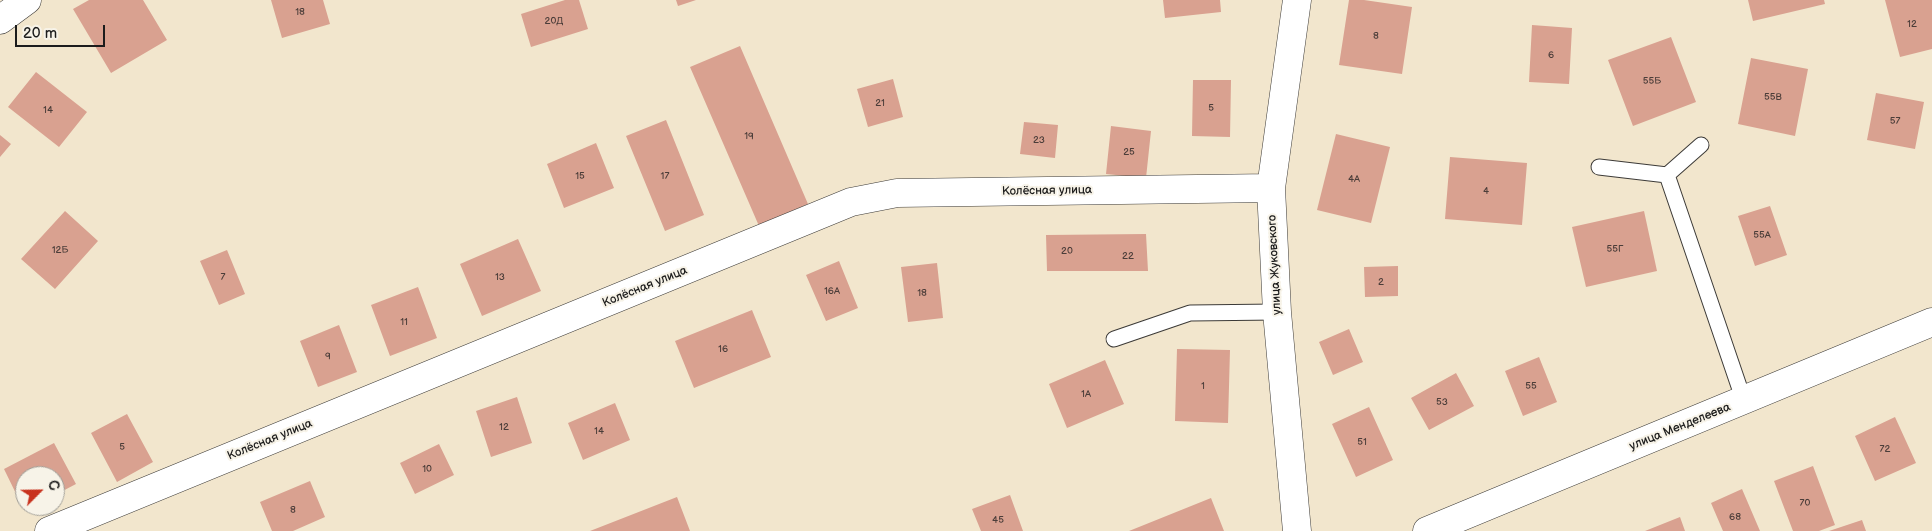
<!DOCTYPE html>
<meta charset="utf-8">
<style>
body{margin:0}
#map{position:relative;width:1932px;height:531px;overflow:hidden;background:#f2e6cd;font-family:"Balsamiq Sans",sans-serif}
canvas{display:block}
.north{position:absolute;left:15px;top:466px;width:50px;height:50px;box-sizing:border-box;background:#f7f3e8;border:1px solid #9f9d96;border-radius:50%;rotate:67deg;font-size:14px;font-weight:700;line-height:20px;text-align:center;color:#1c1c1c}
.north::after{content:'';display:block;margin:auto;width:18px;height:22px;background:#c8321e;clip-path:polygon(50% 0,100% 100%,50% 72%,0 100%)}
.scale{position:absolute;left:15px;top:25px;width:90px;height:22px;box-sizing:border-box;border:2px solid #1c1c1c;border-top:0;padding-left:6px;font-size:15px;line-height:18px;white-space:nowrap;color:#1c1c1c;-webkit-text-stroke:4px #f7f3e8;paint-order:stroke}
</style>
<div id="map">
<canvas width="1932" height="531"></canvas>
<div class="north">С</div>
<div class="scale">20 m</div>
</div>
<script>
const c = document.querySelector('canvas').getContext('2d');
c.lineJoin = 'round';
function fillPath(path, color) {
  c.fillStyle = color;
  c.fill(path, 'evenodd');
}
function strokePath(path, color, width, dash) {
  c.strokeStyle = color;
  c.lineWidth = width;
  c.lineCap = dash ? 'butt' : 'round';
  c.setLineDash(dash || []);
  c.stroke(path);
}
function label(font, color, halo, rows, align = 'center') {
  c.font = font + ' "Balsamiq Sans",sans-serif';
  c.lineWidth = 4;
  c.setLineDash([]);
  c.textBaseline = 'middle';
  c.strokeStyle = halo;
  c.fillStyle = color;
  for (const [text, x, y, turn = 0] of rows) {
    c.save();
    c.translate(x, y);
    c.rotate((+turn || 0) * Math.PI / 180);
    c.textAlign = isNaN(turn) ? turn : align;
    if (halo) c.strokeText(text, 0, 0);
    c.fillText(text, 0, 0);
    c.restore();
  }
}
const building = new Path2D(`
 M89,0H143L167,40L111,73L73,9Z
 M271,0H323L330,24L282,38Z
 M565,0H579L588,29L531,47L521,14Z
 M676,0H696L678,6Z
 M1163,0H1220L1221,12L1165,18Z
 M1349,0H1364L1412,7L1402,74L1339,65Z
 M1748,0H1824L1825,4L1753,21Z
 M1885,0H1932V49L1900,57Z
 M1532,25L1572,28L1569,84L1529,82Z
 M1671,37L1696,102L1633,126L1608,60Z
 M740,46L808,204L759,226L690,67Z
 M1751,58L1808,69L1795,136L1738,124Z
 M36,72L87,112L59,147L8,107Z
 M893,79L903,117L868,127L857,89Z
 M1193,80H1231L1230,137L1192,136Z
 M1876,93L1924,102L1915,149L1867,140Z
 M666,120L704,215L665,231L626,136Z
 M1024,122L1058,125L1055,158L1020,154Z
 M1111,126L1151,131L1146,178L1106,174Z
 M1336,134L1390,147L1371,223L1317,210Z
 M0,135L11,144L0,157Z
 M596,143L614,188L564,208L547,164Z
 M1450,157L1527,163L1522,225L1445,219Z
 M1770,206L1787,255L1755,266L1738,216Z
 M65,211L98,241L55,289L21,259Z
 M1644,211L1657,271L1586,287L1572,227Z
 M1146,234L1148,271H1047L1046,235Z
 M518,239L541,291L482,316L460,264Z
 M227,250L245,294L219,305L200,261Z
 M839,261L858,308L826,321L806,275Z
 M937,263L943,318L908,322L901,267Z
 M1398,266V296L1365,297L1364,267Z
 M418,287L437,338L390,356L371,305Z
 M752,310L771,357L694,388L675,341Z
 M339,325L357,372L318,387L300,341Z
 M1349,329L1363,362L1333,375L1319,342Z
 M1177,349L1230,350L1228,423L1175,421Z
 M1539,357L1557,402L1523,416L1505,371Z
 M1105,360L1124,404L1067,428L1049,384Z
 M1456,373L1474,406L1429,430L1411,398Z
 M517,397L532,443L491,457L476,411Z
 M615,403L630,440L583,460L568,423Z
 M1369,407L1393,460L1356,477L1332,424Z
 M127,414L153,462L117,482L91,433Z
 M1895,417L1916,463L1875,481L1855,436Z
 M54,443L76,484L55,495V476H25V506H33L24,510L4,469Z
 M439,444L454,475L415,494L400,463Z
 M1813,466L1835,525L1819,531H1793L1774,481Z
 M310,481L325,517L293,531H272L260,502Z
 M1742,489L1760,531H1723L1711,503Z
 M1010,495L1023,531H981L972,509Z
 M677,497L690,531H590Z
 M1211,498L1224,531H1129Z
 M1680,517L1685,531H1645Z
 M1862,520L1866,531H1829Z`);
const service = new Path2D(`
 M1701,145L1667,175L1744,401
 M1599,167L1667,175
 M1114,339L1190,313L1277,312`);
const minor = new Path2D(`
 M1297,0L1271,188L1277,312L1297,531
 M0,20L27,0
 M49,531L851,202L897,193L1271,188`);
const tertiary = new Path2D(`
 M1427,531L1932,322`);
const numberNames = [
 ["18",300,12],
 ["20Д",554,21],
 ["12",1912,24],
 ["8",1376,36],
 ["6",1551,55],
 ["55Б",1652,81],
 ["55В",1773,97],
 ["21",880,103],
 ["5",1211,108],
 ["14",48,110],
 ["57",1895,121],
 ["19",749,136],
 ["23",1039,140],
 ["25",1129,152],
 ["15",580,176],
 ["17",665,176],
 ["4А",1354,179],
 ["4",1486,191],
 ["55А",1762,235],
 ["55Г",1615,249],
 ["12Б",60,250],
 ["20",1067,251],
 ["22",1128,256],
 ["7",223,277],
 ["13",500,277],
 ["2",1381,282],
 ["16А",832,291],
 ["18",922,293],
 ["11",404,322],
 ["16",723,349],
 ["9",328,356],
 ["1",1203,386],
 ["55",1531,386],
 ["1А",1086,394],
 ["53",1442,402],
 ["12",504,427],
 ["14",599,431],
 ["51",1362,442],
 ["5",122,447],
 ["72",1885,449],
 ["10",427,469],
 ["70",1805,503],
 ["8",293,510],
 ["68",1735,517],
 ["45",998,520]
];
const streetNames = [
 ["Колёсная улица",1047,191,-1],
 ["улица Жуковского",1275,265,-93],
 ["Колёсная улица",645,287,-22],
 ["улица Менделеева",1680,427,-22],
 ["Колёсная улица",270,440,-22]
];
fillPath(building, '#d9a190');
strokePath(service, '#3c3a37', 17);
strokePath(minor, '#3c3a37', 29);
strokePath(tertiary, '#3c3a37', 29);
strokePath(service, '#fff', 15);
strokePath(minor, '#fff', 28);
strokePath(tertiary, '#fff', 28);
label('10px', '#4b3d39', null, numberNames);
label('12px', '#1c1c1c', '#f7f3e8', streetNames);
</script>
